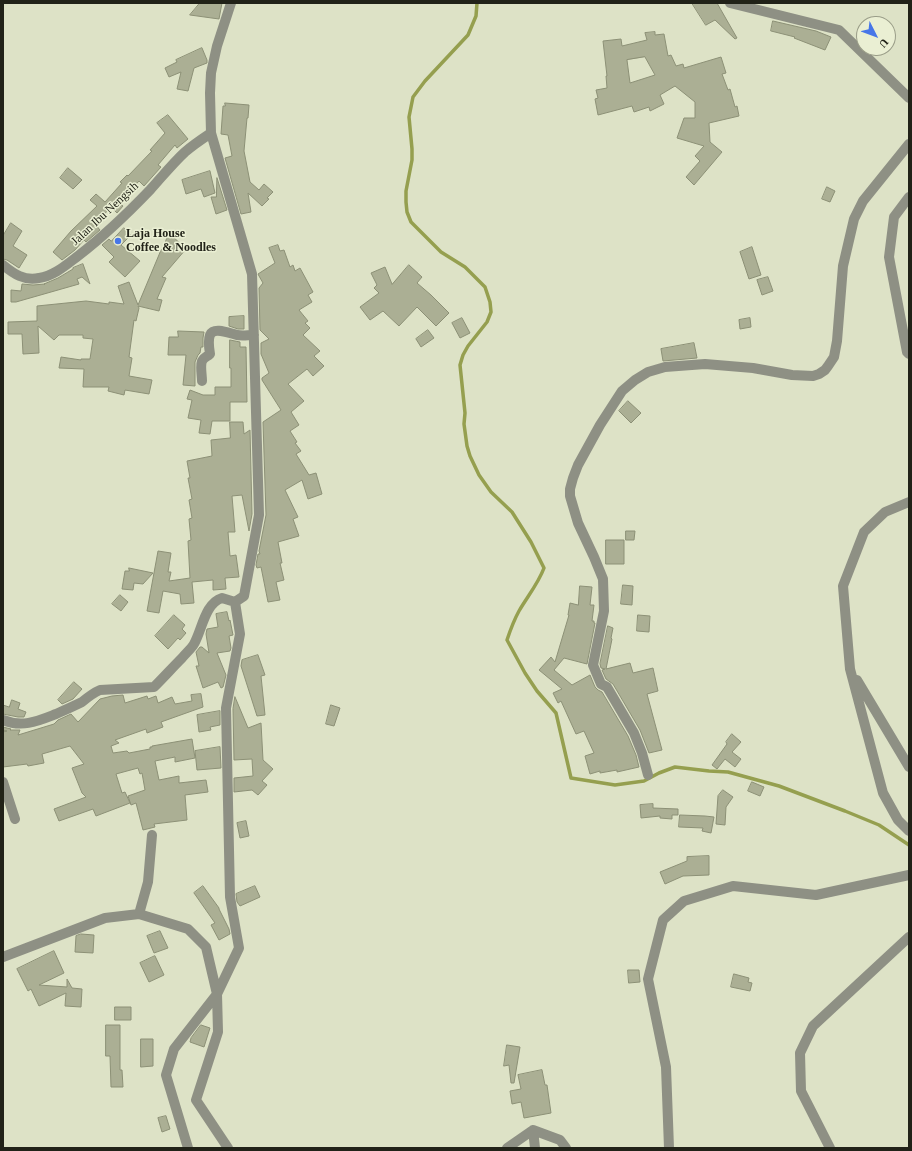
<!DOCTYPE html>
<style>
body{margin:0}
#map{position:relative;width:912px;height:1151px;overflow:hidden;background:#dde2c6;font-family:"Times New Roman",serif}
canvas{display:block}
.frame{position:absolute;inset:0;border:4px solid #212218;pointer-events:none}
.north{position:absolute;left:856px;top:16px;width:40px;height:40px;box-sizing:border-box;background:#eaefd3;border:1px solid #9a9d88;border-radius:50%;rotate:132deg;font-size:11px;font-weight:700;line-height:16px;text-align:center;color:#212218}
.north::after{content:'';display:block;margin:auto;width:14px;height:18px;background:#4776e8;clip-path:polygon(50% 0,100% 100%,50% 72%,0 100%)}
</style>
<div id="map">
<canvas width="912" height="1151"></canvas>
<div class="frame"></div>
<div class="north">U</div>
</div>
<script>
const c = document.querySelector('canvas').getContext('2d');
c.lineJoin = 'round';
function strokePath(path, color, width, dash) {
  c.strokeStyle = color;
  c.lineWidth = width;
  c.lineCap = dash ? 'butt' : 'round';
  c.setLineDash(dash || []);
  c.stroke(path);
}
function fillPath(path, color) {
  c.fillStyle = color;
  c.fill(path, 'evenodd');
}
function label(font, color, halo, rows, align = 'center') {
  c.font = font + ' "Times New Roman",serif';
  c.lineWidth = 3;
  c.setLineDash([]);
  c.textBaseline = 'middle';
  c.strokeStyle = halo;
  c.fillStyle = color;
  for (const [text, x, y, turn = 0] of rows) {
    c.save();
    c.translate(x, y);
    c.rotate((+turn || 0) * Math.PI / 180);
    c.textAlign = isNaN(turn) ? turn : align;
    if (halo) c.strokeText(text, 0, 0);
    c.fillText(text, 0, 0);
    c.restore();
  }
}
const stream = new Path2D(`
 M477,3L476,16L468,35L425,81L413,97L409,117L412,149V160L406,191V202L407,212L411,222L441,252L465,267L485,287L490,302L491,312L487,322L468,346L463,355L460,365L465,413L464,424L467,446L470,456L479,475L491,492L512,512L531,542L544,568C538,584 527,597 519,611C514,620 510,631 507,640L525,673L537,691L556,713L571,778L615,785L644,781L659,773L675,767L709,771L728,772L779,786L845,811L879,825L909,845`);
const building = new Path2D(`
 M200,3H222L219,19L190,15Z
 M692,3H717L737,38L735,39L715,20L706,25Z
 M773,21L816,31L831,37L825,50L794,38L795,37L771,31Z
 M655,32V35L664,34L668,56L671,55L676,66L683,64L684,68L721,57L726,73L722,74L728,90L730,89L735,107L737,106L739,116L709,123L710,142L722,152L694,185L686,177L700,161L695,156L704,146L677,138L684,118H695V102L675,86L660,95L664,104L650,111L649,107L634,112L632,106L598,115L595,99L598,98L596,90L607,88L606,76H607L603,41L621,39L622,46L647,40L645,33ZM645,57L655,75L630,83L627,60Z
 M202,48L207,60V63L194,68L188,91L177,89L181,72L169,77L165,68L177,62L176,60Z
 M225,103L249,105L248,118H247L244,151L250,182L259,190L264,184L273,192L267,198L269,199L262,206L248,193L251,212L241,214L225,158L232,156L228,135L221,134L223,106H225Z
 M168,115L188,139L177,148L175,145L158,165L161,167L144,186L139,181L119,203L123,206L117,213L111,207L95,224L100,230L86,242L84,240L75,250L62,260L53,252L71,231L97,206L90,200L96,194L105,202L122,183L120,182L127,175L128,176L152,151L150,150L165,133L157,123Z
 M68,168L82,180L73,189L60,178Z
 M210,171L215,193L204,197L201,189L186,194L182,180Z
 M217,178L227,210L216,214L211,197H216Z
 M827,187L835,191L830,202L822,199Z
 M11,223L22,231L13,246L27,255L19,268L7,260L3,259V236Z
 M124,228L131,235L121,245L140,261L125,277L109,262L114,257L102,245L109,239L111,241Z
 M169,233L186,249L162,277L166,278L157,299L162,300L159,311L138,306L139,308L136,321L134,320L129,357L132,358L129,376L152,380L149,394L125,390L124,395L108,391L109,387H83L84,369L59,368L61,357L81,360V359H90L93,339L83,338V335H59L54,340L38,326L39,353L23,354L22,334H8V322L37,321V306L86,301L109,304V302L124,304L118,286L129,282L138,305L161,250L163,248Z
 M278,245L280,251L284,250L290,267L293,265L295,271L300,268L313,292L308,295L312,302L299,310L308,321L305,323L310,328L303,335L320,351L314,356L324,366L313,376L307,369L288,384L304,401L291,412L299,425L290,431L297,442L295,443L301,451L296,454L309,475L316,473L322,494L308,499L302,480L285,490L298,517L293,519L299,536L278,542L282,563H280L284,580L276,582L280,600L268,602L261,567L257,568L256,565L258,554H260L259,551L266,515L263,422L281,410L262,380V378L269,373L261,354V343L269,339L260,330L259,288L263,283L259,276L258,274L275,263L269,248Z
 M752,247L761,275L749,279L740,252Z
 M83,264L90,284L82,277L77,279L79,284L16,302H11V290L21,291L22,284L33,285L45,284H44L58,278L73,269V268Z
 M409,265L422,277L417,283L431,295L449,313L436,326L417,307L399,326L383,311L370,320L360,307L379,293L374,288L377,285L371,273L385,267L392,284Z
 M768,277L773,291L762,295L757,280Z
 M244,316V329H238L229,326V317Z
 M462,318L470,333L460,338L452,323Z
 M750,318L751,327L740,329L739,320Z
 M428,330L434,338L421,347L416,339Z
 M178,331L204,332L203,338V347H201L200,353L198,355L195,362V386L183,385L186,355H168L169,337H178Z
 M230,340L240,342V347H246L247,402H230V421H212L210,434L199,433L201,420L188,418L192,400L187,399L190,390L203,395H215V387H231V368H230Z
 M694,343L697,358L663,361L661,349Z
 M628,401L641,413L631,423L619,411Z
 M230,422H243L244,434L250,430L252,514L249,531L242,495L232,496L235,532H228L230,556L236,555L239,577L225,578L226,589L213,590V580L192,582L194,603L181,604L180,594L163,591L159,613L147,611L158,551L171,553L168,572H171L169,581L190,578L188,541L191,540L189,519L192,518L189,500L192,499L188,478H190L187,461L212,456L211,440L230,438Z
 M626,531H635L634,540H626Z
 M606,540H624V564H606Z
 M129,568L153,573L143,584L134,583L133,590L122,589L125,571H129Z
 M623,585L633,586L632,605L621,604Z
 M580,586L592,587L590,605H594L592,621H594V623H595L587,664L564,658L554,670L572,685L590,675L595,687L598,690L602,692L628,736L636,755L639,767L617,772V770L600,773V771L590,774L585,756L594,753L584,731L576,734L561,701L558,703L553,693L562,689L539,670L551,657L555,662L569,615H568L570,603L578,605Z
 M120,595L128,602L121,611L112,604Z
 M227,612L229,621L230,620L233,635L229,636L231,648L230,651L217,653L226,675L223,687L221,688L218,682L203,688L196,666H199L196,652L200,647H202L209,653L206,634L207,629L218,627L216,614Z
 M174,615L185,625L182,629L186,633L180,640L178,638L168,649L155,636Z
 M638,615L650,616L649,632L637,631Z
 M608,626L613,628L611,638L612,639L606,669L630,663L633,673L653,668L658,691L647,694L662,750L649,753L640,730L613,684L606,679L602,670L605,669L601,668L600,664Z
 M258,655L265,675L261,676L265,715L257,716L241,666L242,660Z
 M74,682L82,689L73,699L62,704L58,700Z
 M201,694L203,707L161,722L163,727L147,733L146,729L115,740L119,743L111,746L113,753L127,751L129,753L150,749V747H152V746L192,739L195,758L175,762V757L155,761L159,780L179,776V783L206,780L208,792L185,795L187,820L154,824L155,827L143,830L136,803L131,805L128,796L145,790L142,773L140,774L138,768L116,774L122,793L125,792L130,803L96,816L93,809L59,821L54,809L86,797L82,793L72,768L84,764L70,746L42,754L44,763L28,766L27,764L3,767V732L7,731L3,730V727L11,729L10,730H20L18,735L54,724L58,720L71,714L78,722L100,699L112,696L123,695L125,703L147,696L148,699L156,696L158,703L172,697L175,704L192,701L191,695Z
 M235,697L248,728L261,723L263,760L273,769L262,781L267,785L258,795L252,790L234,792V778L253,776L252,759L234,760L233,709Z
 M12,700L20,703L18,709L26,712L24,717H18L3,714V705L9,707Z
 M331,705L340,708L334,726L326,724Z
 M220,711V725L210,727L211,730L199,732L197,715Z
 M732,734L741,742L732,752L741,759L735,767L725,759L717,769L712,765L727,744L726,742Z
 M220,747L221,768L197,770L195,751Z
 M752,782L764,787L760,796L748,791Z
 M723,790L733,797L726,807L725,825L716,824L718,796Z
 M653,804V808L678,809V815H672V819L660,818V816L641,818L640,805Z
 M680,815L705,816L714,817L711,833L702,831L703,828L679,827Z
 M246,821L249,836L240,838L237,823Z
 M709,856V875L683,876L665,884L660,872L687,861V857Z
 M203,886L219,908V909L229,929L230,934L219,940L211,925L215,923L194,893Z
 M255,886L260,897L240,906L237,902L236,894Z
 M160,931L168,948L154,953L147,936Z
 M81,934L94,935L93,953L75,952L76,936Z
 M54,951L64,973L39,985L67,987V979L72,988L82,989L81,1007L65,1006L66,993L39,1006L31,989L28,991L17,969Z
 M155,956L164,975L149,982L140,963Z
 M628,970H639L640,982L629,983Z
 M734,974L749,978L748,982L752,983L750,991L731,987Z
 M115,1007H131V1020H115Z
 M106,1025H120V1070H122L123,1087H111L110,1056H106Z
 M201,1025L210,1028L204,1047L190,1042L191,1038Z
 M141,1039H153V1066L141,1067Z
 M507,1045L520,1047L514,1083H511L509,1065L504,1066Z
 M542,1070L545,1085H547L551,1113L524,1118L521,1102L512,1104L510,1091L521,1089L518,1075Z
 M166,1116L170,1129L162,1132L158,1118Z`);
const minor = new Path2D(`
 M730,3L839,30L909,98
 M909,197L894,217L889,257L907,352L909,354
 M3,265C14,274 24,281 39,278C54,276 66,265 78,256C104,236 127,214 150,190C161,178 172,164 185,152C193,145 202,139 211,133
 M202,381C202,375 200,366 202,361C204,357 207,357 210,354C209,348 208,340 210,335C214,326 231,334 237,335C242,336 248,335 254,335
 M909,502L885,512L864,532L843,586L850,669L883,793L898,820L909,831
 M857,680L909,767
 M3,720C23,728 38,721 56,714C65,710 74,706 82,702C88,697 93,693 100,690L154,687C164,677 173,667 182,658C186,653 191,649 194,644C202,630 205,603 222,598L235,602
 M648,775L642,753L634,733L607,687L601,684L593,665L604,611L603,579L594,557L578,523L570,496V489L573,478L578,465L600,425L622,391L635,380L648,372L665,367L705,364L753,368L792,375L813,376L819,374L825,370L828,366L834,357L837,341L843,266L854,219L863,201L909,144
 M3,782L15,819
 M139,914L148,882L152,835
 M3,957L105,918L139,914L188,929L206,947L217,994L218,1032L196,1100L228,1148
 M533,1130L535,1148
 M188,1148L166,1075L174,1049L217,994L239,948L230,897L226,708L240,634L235,602L244,596L259,515L252,274L211,133L210,93L211,73L217,46L231,3
 M507,1148L533,1130L560,1140L566,1148
 M669,1148L666,1067L648,979L663,920L684,901L733,886L816,895L909,875
 M830,1148L801,1091L800,1053L813,1026L909,937`);
const markers = [
 [118,241,4,"#4776e8"]
];
const streetNames = [
 ["Jalan Ibu Nengsih",105,214,-43]
];
const poiNames = [
 ["Laja House",126,234],
 ["Coffee & Noodles",126,248]
];
strokePath(stream, '#959f4f', 3.5);
fillPath(building, '#abaf94');
strokePath(building, '#8c9076', 1);
strokePath(minor, '#8e9084', 10);
for (const [x, y, r, color] of markers) {
  const dot = new Path2D();
  dot.arc(x, y, r, 0, 2 * Math.PI);
  c.fillStyle = color;
  c.fill(dot);
  strokePath(dot, '#eaefd3', 1.5);
}
label('12px', '#212218', '#eaefd3', streetNames);
label('bold 12px', '#212218', '#eaefd3', poiNames, 'left');
</script>
